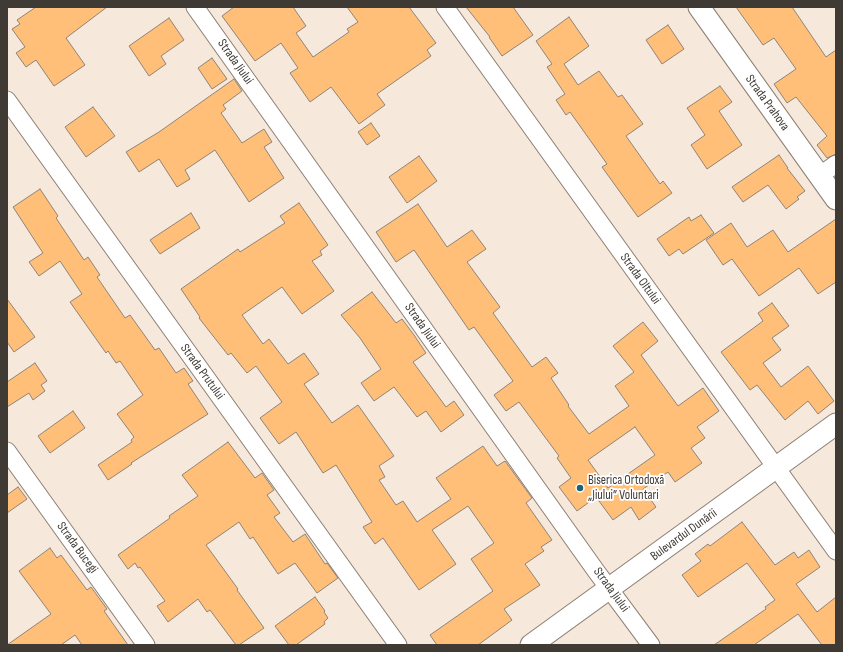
<!DOCTYPE html>
<meta charset="utf-8">
<style>
body{margin:0}
#map{position:relative;width:843px;height:652px;overflow:hidden;background:#f6e8da;font-family:"Sofia Sans Condensed",sans-serif}
canvas{display:block}
.frame{position:absolute;inset:0;border:8px solid #3f3a34;pointer-events:none}
</style>
<div id="map">
<canvas width="843" height="652"></canvas>
<div class="frame"></div>
</div>
<script>
const context = document.querySelector('canvas').getContext('2d');
context.lineJoin = 'round';
function fill(path, color) {
  context.fillStyle = color;
  context.fill(path, 'evenodd');
}
function poly(rows) {
  const path = new Path2D();
  for (const r of rows) {
    path.moveTo(r[0], r[1]);
    for (let i = 2; i < r.length; i += 2) path.lineTo(r[i], r[i + 1]);
  }
  return path;
}
function strokePath(path, color, width, dash) {
  context.strokeStyle = color;
  context.lineWidth = width;
  context.lineCap = dash ? 'butt' : 'round';
  context.setLineDash(dash || []);
  context.stroke(path);
}
function label(font, color, halo, rows, align = 'center') {
  context.font = font + ' "Sofia Sans Condensed",sans-serif';
  context.lineWidth = 3.5;
  context.setLineDash([]);
  context.textBaseline = 'middle';
  context.strokeStyle = halo;
  context.fillStyle = color;
  for (const [text, x, y, turn = 0] of rows) {
    context.save();
    context.translate(x, y);
    context.rotate((+turn || 0) * Math.PI / 180);
    context.textAlign = isNaN(turn) ? turn : align;
    if (halo) context.strokeText(text, 0, 0);
    context.fillText(text, 0, 0);
    context.restore();
  }
}
const building = poly([
 [36,7,107,7,66,38,85,65,54,86,36,60,26,67,16,53,25,47,12,29,20,24,17,20,36,7],
 [234,7,293,7,306,26,296,33,313,57,349,32,347,29,358,22,347,7,409,7,436,43,427,50,431,56,377,94,385,105,359,124,331,87,310,102,290,73,298,68,281,43,255,61,222,16,234,7],
 [466,7,513,7,533,35,502,56,489,37,490,37,466,7],
 [736,7,792,7,826,57,836,50,836,154,827,158,817,145,827,136,796,97,787,103,774,84,796,69,774,38,763,45,736,7],
 [569,17,589,46,564,64,578,85,599,71,618,97,622,95,643,124,626,136,660,184,663,181,672,193,638,217,602,167,607,164,570,112,566,115,556,100,565,94,547,67,552,64,536,41,569,17],
 [169,18,184,40,161,56,166,64,149,76,129,46,169,18],
 [668,25,684,49,662,64,646,40,668,25],
 [212,58,227,79,212,89,198,68,212,58],
 [234,79,242,91,223,105,226,109,221,113,242,143,264,129,272,142,264,147,284,178,249,202,215,150,185,170,190,179,177,187,159,159,139,172,126,152,159,132,234,79],
 [720,86,732,102,719,111,742,145,707,169,691,145,705,135,687,108,720,86],
 [93,107,115,136,86,157,65,127,93,107],
 [371,123,380,136,367,145,358,132,371,123],
 [779,155,788,168,787,168,805,191,797,197,799,199,786,209,768,185,743,202,732,187,779,155],
 [419,156,437,181,407,203,389,177,419,156],
 [40,189,58,216,56,218,84,260,88,257,100,275,97,277,125,318,130,315,155,350,159,348,176,373,184,368,193,381,188,384,208,414,131,463,132,464,108,480,98,465,132,442,131,440,134,437,117,414,143,395,120,361,116,363,108,351,106,353,70,302,82,294,60,261,39,276,29,262,43,253,13,207,40,189],
 [299,203,328,245,320,251,322,255,312,261,334,291,302,314,282,287,242,315,263,344,269,339,288,364,304,353,319,374,304,384,332,423,358,405,394,456,379,466,385,477,379,480,396,505,403,501,417,522,451,499,436,478,483,446,497,466,505,461,532,498,526,503,552,540,541,547,544,551,525,564,540,585,504,609,512,620,478,645,437,645,430,635,493,591,471,559,494,543,468,506,432,530,456,564,419,590,383,538,375,544,363,527,372,522,336,465,323,473,296,432,279,444,260,418,282,402,256,366,247,373,231,353,228,355,199,318,200,317,181,289,238,249,240,252,285,223,280,216,299,203],
 [418,204,447,247,472,230,486,249,467,262,500,307,493,313,532,367,546,357,558,373,551,378,569,405,568,406,589,434,629,406,615,386,634,372,613,346,643,322,658,341,641,355,678,406,703,388,719,411,697,427,705,438,691,448,702,463,675,482,668,472,643,489,656,507,639,520,631,507,613,520,596,497,577,511,559,487,571,478,557,458,559,456,519,402,506,411,494,395,513,381,474,327,469,330,414,250,396,262,376,232,418,204],
 [635,427,655,455,608,488,588,460,635,427],
 [191,213,200,228,160,254,150,240,191,213],
 [701,215,714,233,683,254,679,249,669,256,657,239,689,217,691,221,701,215],
 [836,219,836,282,818,294,799,268,759,296,732,259,723,265,706,240,731,223,747,247,773,230,788,252,836,219],
 [372,292,396,323,402,319,414,335,426,353,413,362,446,407,454,401,464,415,441,432,426,411,417,417,394,387,374,401,361,383,381,369,360,338,341,315,372,292],
 [7,299,35,337,14,352,7,342,7,299],
 [772,303,789,326,772,338,781,350,763,363,781,387,808,366,834,401,818,414,808,401,785,420,757,385,750,390,721,352,763,321,758,313,772,303],
 [35,363,47,381,41,385,45,391,33,400,29,393,7,407,7,382,35,363],
 [73,411,85,428,50,453,38,436,73,411],
 [228,442,255,478,262,473,274,490,267,495,280,513,274,517,293,542,305,534,325,564,327,563,338,578,317,593,295,563,278,574,253,537,250,539,239,522,206,545,238,589,237,590,264,628,239,645,236,645,210,610,207,612,198,599,168,622,157,606,165,601,140,567,138,568,135,563,128,569,118,555,170,518,169,516,198,496,182,475,228,442],
 [18,487,27,499,7,513,7,495,18,487],
 [742,522,775,565,794,552,798,558,809,550,820,567,796,584,817,612,836,597,836,645,822,645,798,614,754,645,714,645,766,609,765,607,775,600,747,563,698,597,682,575,701,561,695,554,708,544,710,546,742,522],
 [50,548,57,558,61,555,87,590,91,587,107,609,104,611,128,645,82,645,75,635,61,645,7,645,51,614,19,571,50,548],
 [315,597,325,611,324,612,328,618,324,622,325,624,296,645,289,645,275,626,315,597]
]);
fill(building, '#ffbf79');
strokePath(building, '#908376', 1);
const minor = poly([
 [195,7,596,571,651,645],
 [445,7,836,551],
 [7,100,398,645],
 [819,176,836,164],
 [7,451,146,645]
]);
const tertiary = poly([
 [699,7,836,199],
 [531,645,836,424]
]);
strokePath(minor, '#8c7f72', 19);
strokePath(tertiary, '#8c7f72', 23);
strokePath(minor, '#fff', 17);
strokePath(tertiary, '#fff', 21);
for (const [x, y, r, color] of [
 [580,488,4,"#1c6373"]
]) {
  const dot = new Path2D();
  dot.arc(x, y, r, 0, 2 * Math.PI);
  context.fillStyle = color;
  context.fill(dot);
  strokePath(dot, '#fff', 1.5);
}
label('13px', '#3f3a34', '#fff', [
 ["Strada Jiului",235,62,55],
 ["Strada Prahova",767,103,54],
 ["Strada Oltului",640,279,54],
 ["Strada Jiului",422,326,55],
 ["Strada Prutului",202,372,54],
 ["Bulevardul Dunării",684,535,-36],
 ["Strada Bucegi",77,548,54],
 ["Strada Jiului",611,590,54]
]);
label('13px', '#3f3a34', '#fff', [
 ["Biserica Ortodoxă",588,481],
 ["„Jiului” Voluntari",588,496]
], 'left');
</script>
